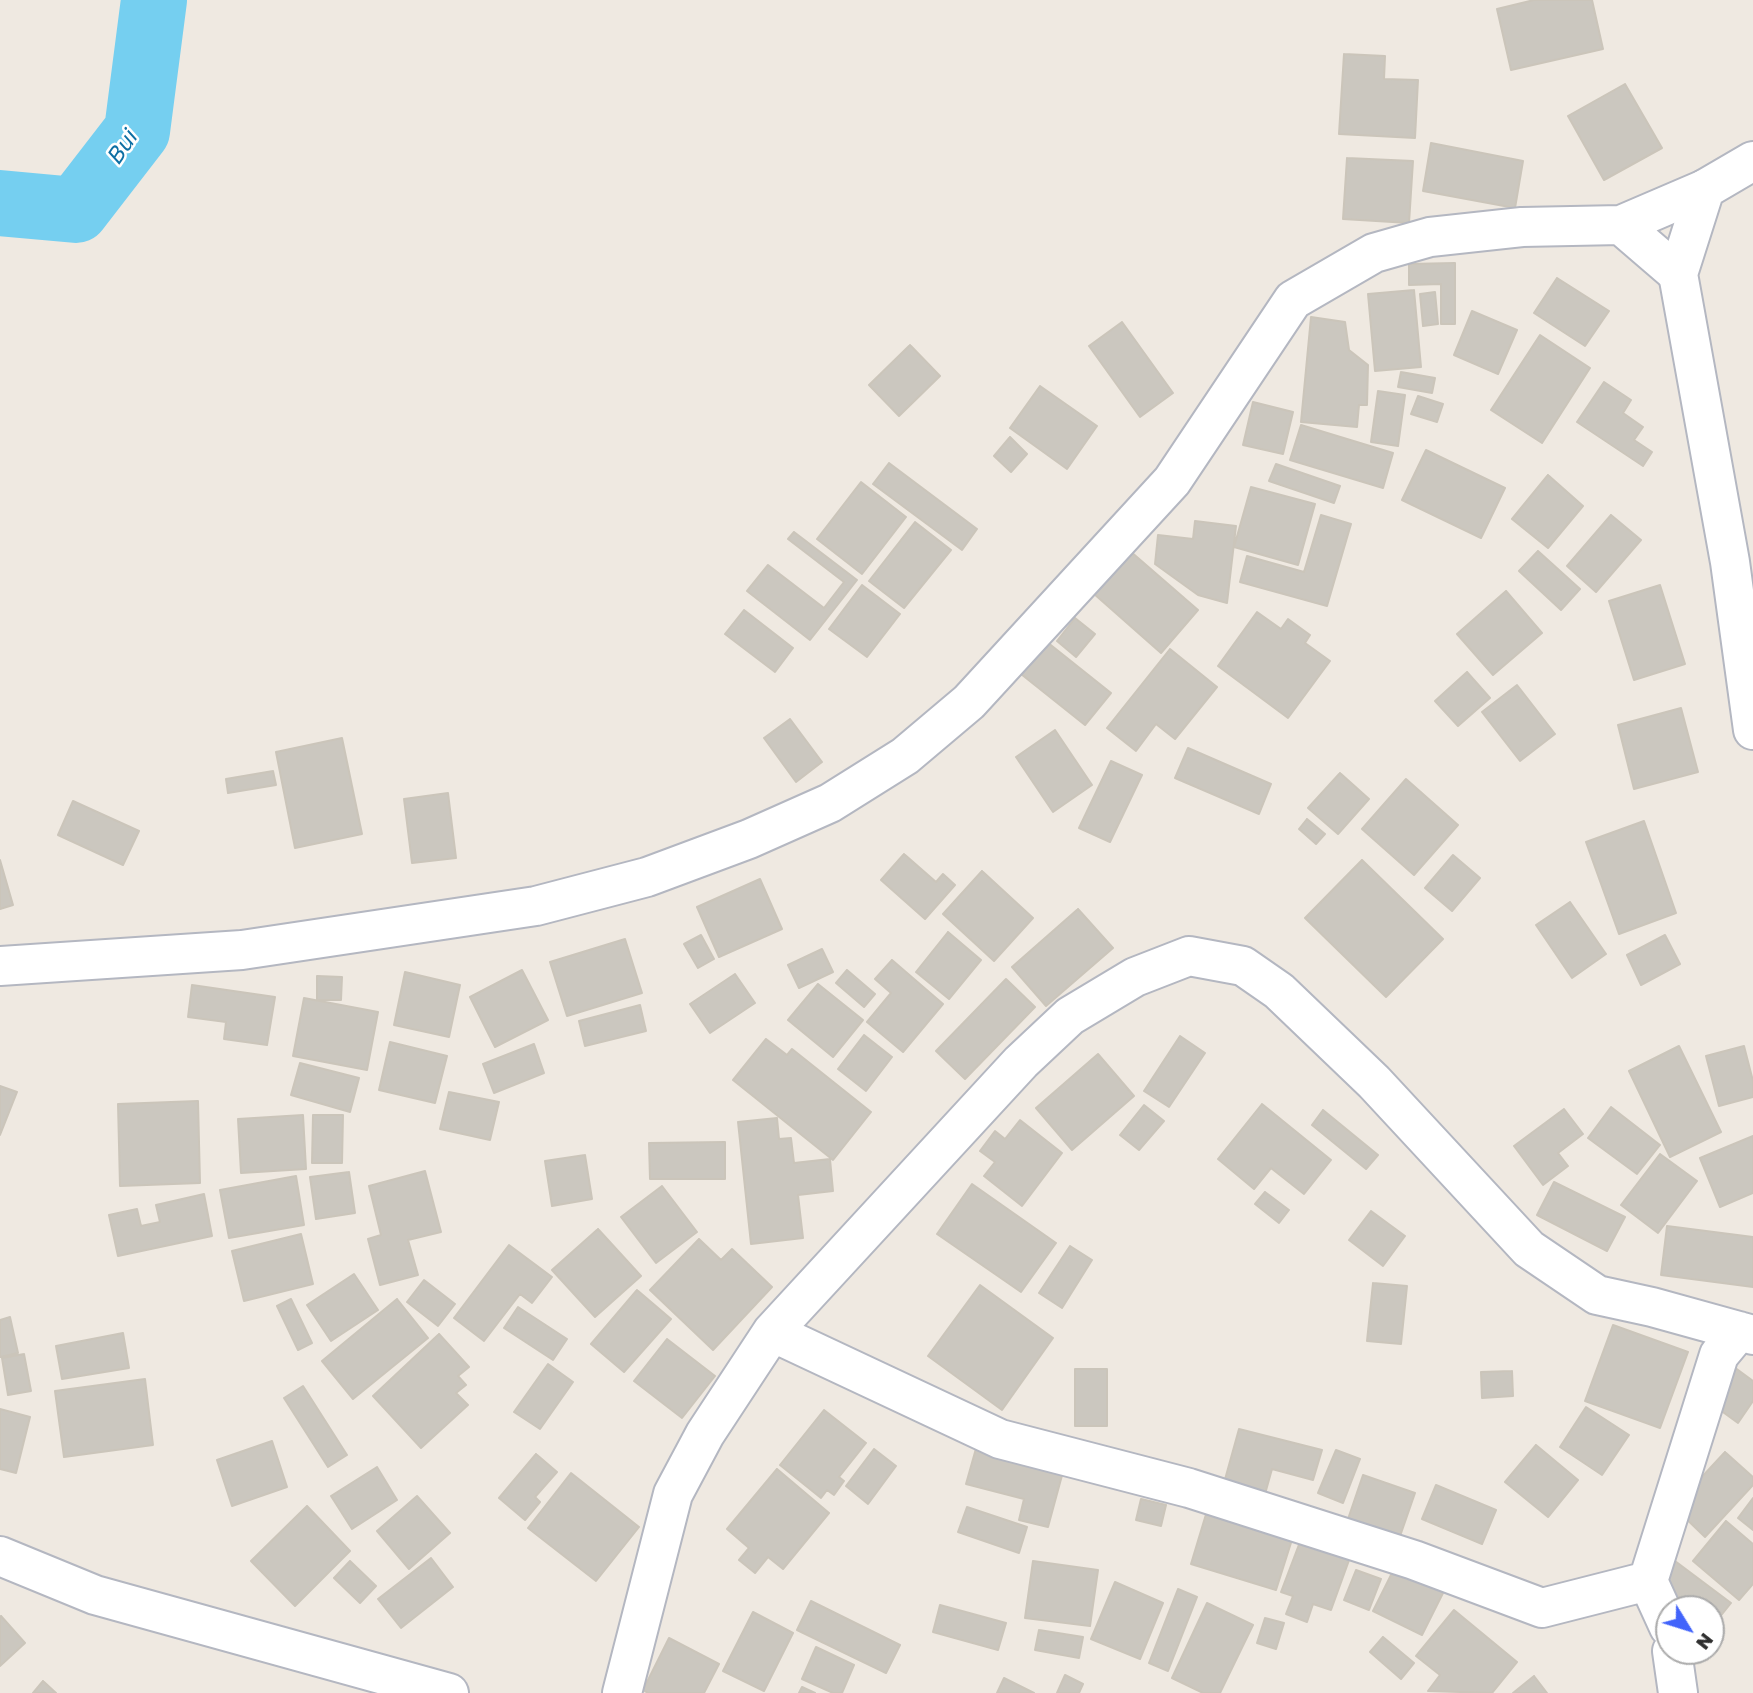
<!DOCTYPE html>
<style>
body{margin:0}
#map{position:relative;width:1753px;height:1693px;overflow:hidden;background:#efe9e1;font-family:"Golos Text",sans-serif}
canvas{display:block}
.north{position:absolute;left:1655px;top:1595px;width:70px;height:70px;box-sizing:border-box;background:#fff;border:2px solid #ababab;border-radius:50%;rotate:128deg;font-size:19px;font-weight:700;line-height:28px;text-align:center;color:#2e2e2e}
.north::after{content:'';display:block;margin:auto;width:24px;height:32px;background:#4264fb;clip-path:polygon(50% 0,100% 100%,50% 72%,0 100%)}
</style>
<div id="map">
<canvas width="1753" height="1693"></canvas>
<div class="north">N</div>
</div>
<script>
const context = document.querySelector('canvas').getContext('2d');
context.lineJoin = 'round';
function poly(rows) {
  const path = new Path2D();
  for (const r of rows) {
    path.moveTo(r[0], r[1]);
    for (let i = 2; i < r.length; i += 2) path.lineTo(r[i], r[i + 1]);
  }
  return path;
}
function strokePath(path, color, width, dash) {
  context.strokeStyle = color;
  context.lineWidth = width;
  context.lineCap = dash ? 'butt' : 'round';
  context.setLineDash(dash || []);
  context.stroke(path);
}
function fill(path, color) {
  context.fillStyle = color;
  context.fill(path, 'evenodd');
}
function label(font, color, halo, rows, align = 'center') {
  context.font = font + ' "Golos Text",sans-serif';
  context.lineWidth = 5;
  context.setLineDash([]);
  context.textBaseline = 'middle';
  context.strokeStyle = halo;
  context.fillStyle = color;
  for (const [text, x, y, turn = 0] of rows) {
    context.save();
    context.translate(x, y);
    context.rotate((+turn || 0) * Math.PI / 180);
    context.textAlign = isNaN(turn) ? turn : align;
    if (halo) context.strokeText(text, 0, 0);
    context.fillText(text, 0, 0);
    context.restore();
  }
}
strokePath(poly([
 [0,203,76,210,137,131,154,0]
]), '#75cff0', 66);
const building = poly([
 [1534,0,1592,0,1603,49,1511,70,1497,9,1534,0],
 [1344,54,1385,56,1384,79,1418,80,1415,138,1339,134,1344,54],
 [1625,84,1662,148,1604,180,1568,116,1625,84],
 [1431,143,1523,161,1515,208,1423,191,1431,143],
 [1347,158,1413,161,1409,223,1343,219,1347,158],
 [1455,263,1455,324,1441,324,1441,284,1409,285,1409,264,1455,263],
 [1557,278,1609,311,1585,346,1534,313,1557,278],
 [1414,290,1421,367,1375,371,1368,294,1414,290],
 [1435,292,1438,324,1423,326,1420,294,1435,292],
 [1472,311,1517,330,1498,374,1454,355,1472,311],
 [1311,317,1345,322,1349,350,1368,365,1367,405,1359,405,1357,427,1301,422,1311,317],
 [1122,322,1173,393,1140,417,1089,346,1122,322],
 [1540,335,1590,368,1542,443,1491,410,1540,335],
 [910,345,940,376,899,416,869,385,910,345],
 [1401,372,1435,378,1432,393,1398,387,1401,372],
 [1604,382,1631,400,1623,413,1643,427,1634,440,1652,452,1643,466,1577,422,1604,382],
 [1040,386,1097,426,1067,469,1010,428,1040,386],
 [1378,391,1405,395,1398,446,1371,442,1378,391],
 [1418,396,1443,404,1437,422,1411,414,1418,396],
 [1253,402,1293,412,1283,454,1243,445,1253,402],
 [1301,425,1393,453,1383,488,1290,460,1301,425],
 [1010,437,1027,454,1011,472,994,456,1010,437],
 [1426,450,1505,488,1481,538,1402,500,1426,450],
 [889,463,977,529,962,550,873,484,889,463],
 [1276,464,1340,486,1334,503,1269,481,1276,464],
 [1548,475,1583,506,1548,548,1512,519,1548,475],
 [861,482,906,517,862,574,817,539,861,482],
 [1251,487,1315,504,1298,565,1234,547,1251,487],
 [1321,515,1351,524,1327,606,1240,582,1247,556,1304,572,1321,515],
 [1611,515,1641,540,1596,592,1567,566,1611,515],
 [1195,521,1236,526,1227,603,1198,595,1155,564,1158,535,1193,539,1195,521],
 [915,522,951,550,904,608,869,581,915,522],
 [794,532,857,580,810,640,747,591,768,565,824,608,844,582,788,539,794,532],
 [1130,551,1198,610,1161,653,1093,593,1130,551],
 [1538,551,1580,589,1561,610,1519,571,1538,551],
 [862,585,900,614,867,657,829,629,862,585],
 [1660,585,1685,664,1634,680,1609,601,1660,585],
 [1506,591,1542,633,1493,675,1457,634,1506,591],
 [744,610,793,648,775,672,725,634,744,610],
 [1257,612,1281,629,1288,619,1310,635,1305,643,1330,661,1288,718,1218,666,1257,612],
 [1075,618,1095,634,1076,657,1057,641,1075,618],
 [1047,642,1111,693,1085,725,1021,674,1047,642],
 [1170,649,1217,687,1175,739,1156,724,1136,751,1107,728,1170,649],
 [1467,672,1490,698,1458,726,1435,701,1467,672],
 [1517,685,1555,734,1520,761,1482,712,1517,685],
 [1681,708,1698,772,1634,789,1618,725,1681,708],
 [790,719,822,762,796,782,764,738,790,719],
 [1055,730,1092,785,1053,812,1016,757,1055,730],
 [342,738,362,834,295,848,276,752,342,738],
 [1188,748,1271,784,1259,814,1175,778,1188,748],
 [1111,761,1142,775,1110,842,1079,828,1111,761],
 [273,771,276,785,228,793,226,779,273,771],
 [1340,773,1369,799,1338,834,1308,808,1340,773],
 [1406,779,1458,825,1414,875,1362,829,1406,779],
 [448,793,456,858,412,863,404,799,448,793],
 [73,801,139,831,123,865,58,835,73,801],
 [1307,819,1325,834,1316,844,1299,829,1307,819],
 [1644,821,1676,913,1619,934,1586,842,1644,821],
 [904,854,936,882,943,874,955,885,925,919,881,880,904,854],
 [1453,855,1480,878,1452,911,1425,888,1453,855],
 [0,860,13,905,0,909,0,860],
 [1362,860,1443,939,1386,997,1305,918,1362,860],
 [982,871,1033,918,994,961,943,914,982,871],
 [760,879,782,929,719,957,697,907,760,879],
 [1570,902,1606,954,1572,978,1536,925,1570,902],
 [1078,909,1113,948,1046,1006,1012,967,1078,909],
 [948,932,981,960,949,999,916,972,948,932],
 [701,935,714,959,698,968,684,944,701,935],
 [1665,935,1680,964,1641,985,1627,955,1665,935],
 [625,939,642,993,567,1016,550,962,625,939],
 [822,949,833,972,799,988,788,965,822,949],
 [892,960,943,1004,903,1052,867,1022,891,993,875,979,892,960],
 [522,970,548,1020,495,1047,470,997,522,970],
 [847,970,875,994,864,1007,836,983,847,970],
 [405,972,460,985,449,1037,394,1025,405,972],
 [735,974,755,1003,710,1033,690,1004,735,974],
 [317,976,342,977,341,1000,317,1000,317,976],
 [1006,979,1035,1007,965,1079,936,1051,1006,979],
 [818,984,863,1020,833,1057,788,1020,818,984],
 [192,985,275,997,267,1045,224,1039,226,1022,188,1017,192,985],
 [304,998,378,1012,367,1070,293,1056,304,998],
 [640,1005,646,1031,585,1046,579,1021,640,1005],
 [864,1035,892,1057,866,1091,838,1069,864,1035],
 [1180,1036,1205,1053,1169,1107,1144,1091,1180,1036],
 [766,1039,787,1055,792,1049,871,1112,833,1160,733,1080,766,1039],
 [390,1042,447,1056,435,1103,379,1090,390,1042],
 [534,1044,544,1073,494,1093,483,1064,534,1044],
 [1679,1046,1721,1132,1670,1157,1629,1071,1679,1046],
 [1744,1046,1753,1081,1753,1097,1719,1106,1706,1056,1744,1046],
 [1098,1054,1134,1096,1072,1150,1036,1108,1098,1054],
 [300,1063,359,1078,350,1112,291,1095,300,1063],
 [0,1086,17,1092,0,1135,0,1086],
 [449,1092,499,1102,490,1140,440,1129,449,1092],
 [198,1101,200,1183,120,1186,118,1104,198,1101],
 [1262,1104,1331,1160,1304,1194,1271,1168,1254,1189,1218,1159,1262,1104],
 [1144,1105,1164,1121,1139,1150,1120,1135,1144,1105],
 [1611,1107,1660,1145,1637,1174,1588,1138,1611,1107],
 [1564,1109,1583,1134,1558,1153,1568,1166,1543,1185,1514,1146,1564,1109],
 [1323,1110,1378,1155,1366,1169,1312,1125,1323,1110],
 [303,1115,306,1169,241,1173,238,1119,303,1115],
 [313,1115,343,1115,342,1163,312,1163,313,1115],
 [777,1118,779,1139,791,1138,794,1163,830,1159,833,1191,798,1195,803,1238,751,1244,738,1122,777,1118],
 [1020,1120,1062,1153,1022,1206,984,1176,995,1162,980,1151,995,1131,1005,1139,1020,1120],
 [1753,1136,1753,1193,1720,1207,1700,1158,1753,1136],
 [725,1142,725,1179,650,1179,649,1143,725,1142],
 [1660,1154,1697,1181,1658,1233,1621,1205,1660,1154],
 [585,1155,592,1199,552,1206,545,1161,585,1155],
 [425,1171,441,1232,408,1240,418,1275,380,1285,368,1239,381,1235,369,1186,425,1171],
 [349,1172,355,1213,316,1219,310,1177,349,1172],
 [296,1176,304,1225,229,1238,220,1190,296,1176],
 [1554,1182,1625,1217,1607,1251,1537,1215,1554,1182],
 [972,1184,1056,1243,1021,1292,937,1234,972,1184],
 [662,1186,697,1232,656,1263,621,1217,662,1186],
 [1265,1192,1289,1210,1279,1223,1255,1204,1265,1192],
 [204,1194,212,1236,118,1256,109,1215,137,1209,141,1226,160,1222,156,1205,204,1194],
 [1371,1211,1405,1236,1383,1266,1349,1240,1371,1211],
 [1667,1226,1753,1237,1753,1287,1661,1275,1667,1226],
 [598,1229,641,1276,595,1317,552,1270,598,1229],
 [301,1234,313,1284,244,1301,232,1251,301,1234],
 [699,1239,721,1260,732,1249,772,1287,713,1350,650,1290,699,1239],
 [509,1245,552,1277,532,1303,520,1294,484,1341,454,1318,509,1245],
 [1070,1246,1092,1260,1062,1308,1039,1293,1070,1246],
 [354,1274,378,1310,331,1341,307,1305,354,1274],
 [424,1280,455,1304,438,1326,407,1302,424,1280],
 [1373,1283,1407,1286,1401,1344,1367,1341,1373,1283],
 [980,1285,1053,1338,1002,1410,928,1356,980,1285],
 [637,1290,671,1319,624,1372,591,1344,637,1290],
 [291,1299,312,1343,298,1350,277,1306,291,1299],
 [397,1299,428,1338,353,1399,322,1361,397,1299],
 [518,1307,567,1339,553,1360,504,1328,518,1307],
 [10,1317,18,1353,0,1357,0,1320,10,1317],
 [1613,1325,1688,1352,1660,1428,1585,1401,1613,1325],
 [123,1333,129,1368,62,1379,56,1346,123,1333],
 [439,1334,469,1367,458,1376,466,1385,456,1393,468,1405,421,1448,373,1396,439,1334],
 [667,1339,715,1376,682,1418,634,1381,667,1339],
 [24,1354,31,1391,8,1395,2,1358,24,1354],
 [548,1364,573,1382,540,1429,514,1412,548,1364],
 [1734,1367,1753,1381,1753,1401,1738,1423,1709,1402,1734,1367],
 [1075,1369,1107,1369,1107,1426,1075,1426,1075,1369],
 [1512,1371,1513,1396,1482,1398,1481,1372,1512,1371],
 [145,1379,153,1445,64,1457,55,1391,145,1379],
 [303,1386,347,1455,328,1467,284,1398,303,1386],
 [1586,1407,1629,1435,1602,1475,1560,1447,1586,1407],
 [0,1409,30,1417,16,1473,0,1469,0,1409],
 [824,1410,866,1443,839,1477,844,1481,834,1495,827,1490,821,1498,780,1465,824,1410],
 [1239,1429,1322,1450,1313,1480,1272,1469,1265,1494,1224,1483,1239,1429],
 [272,1441,287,1487,232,1506,217,1460,272,1441],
 [977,1445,1064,1468,1048,1527,1019,1520,1024,1499,966,1484,977,1445],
 [1536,1445,1578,1480,1548,1517,1505,1482,1536,1445],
 [874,1449,896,1466,868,1504,846,1486,874,1449],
 [1336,1450,1360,1459,1343,1503,1318,1493,1336,1450],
 [1725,1452,1753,1477,1753,1485,1705,1537,1674,1507,1725,1452],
 [536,1454,557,1472,535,1497,540,1502,525,1520,499,1498,536,1454],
 [377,1467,397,1500,352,1529,331,1496,377,1467],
 [777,1469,829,1513,783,1569,768,1557,755,1573,739,1560,749,1548,727,1529,777,1469],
 [571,1473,639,1527,596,1581,528,1528,571,1473],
 [1363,1475,1415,1493,1398,1542,1346,1525,1363,1475],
 [1436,1485,1496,1510,1482,1544,1422,1519,1436,1485],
 [417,1496,450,1533,409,1569,377,1531,417,1496],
 [1753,1498,1753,1530,1738,1518,1753,1498],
 [1141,1499,1166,1505,1161,1526,1136,1520,1141,1499],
 [1210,1501,1296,1527,1276,1590,1191,1564,1210,1501],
 [307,1506,350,1551,295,1606,251,1561,307,1506],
 [967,1507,1027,1527,1019,1553,958,1532,967,1507],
 [1726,1521,1753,1544,1753,1584,1739,1600,1693,1561,1726,1521],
 [1303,1534,1352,1552,1331,1610,1313,1604,1307,1622,1286,1614,1293,1596,1281,1592,1303,1534],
 [431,1558,453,1587,401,1628,378,1599,431,1558],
 [350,1561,376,1586,360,1603,334,1578,350,1561],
 [1033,1561,1098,1570,1090,1626,1025,1618,1033,1561],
 [1675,1561,1731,1603,1711,1628,1711,1609,1686,1609,1656,1586,1675,1561],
 [1395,1567,1444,1591,1422,1635,1373,1611,1395,1567],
 [1356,1570,1381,1579,1369,1610,1344,1600,1356,1570],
 [1115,1582,1163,1603,1140,1659,1091,1639,1115,1582],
 [1178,1589,1197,1597,1168,1671,1149,1663,1178,1589],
 [811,1601,900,1645,886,1673,797,1630,811,1601],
 [1207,1603,1253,1625,1220,1693,1203,1693,1172,1678,1207,1603],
 [940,1605,1006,1623,998,1650,933,1632,940,1605],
 [1454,1610,1517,1662,1492,1693,1428,1691,1440,1675,1416,1656,1454,1610],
 [753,1612,793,1633,764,1691,723,1671,753,1612],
 [1,1616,25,1643,0,1666,0,1617,1,1616],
 [1265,1618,1284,1623,1276,1649,1257,1643,1265,1618],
 [1039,1630,1083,1637,1079,1658,1035,1650,1039,1630],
 [1383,1637,1414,1663,1401,1679,1370,1652,1383,1637],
 [669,1638,719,1664,704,1693,648,1693,643,1690,669,1638],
 [816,1647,854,1665,842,1693,833,1693,802,1679,816,1647],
 [1065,1675,1083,1684,1079,1693,1057,1693,1065,1675],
 [1534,1676,1547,1693,1513,1693,1534,1676],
 [1004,1678,1034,1693,997,1693,1004,1678],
 [43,1681,56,1693,33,1693,43,1681],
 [802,1687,815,1693,799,1693,802,1687]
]);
fill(building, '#cbc7bf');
strokePath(building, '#cbc5ba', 2);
const street = poly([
 [1621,225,1705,189],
 [0,966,242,950,536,906,647,877,749,839,830,803,905,756,969,702,1172,481,1293,300,1374,253,1430,237,1522,227,1621,225,1678,274],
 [772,1332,1000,1439,1189,1488,1414,1560,1542,1608,1648,1581,1719,1355,1739,1331],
 [1648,1581,1669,1627],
 [1672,1651,1678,1693],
 [622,1693,673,1494,705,1434,772,1332,1021,1062,1070,1016,1135,977,1189,956,1243,966,1279,991,1374,1082,1529,1249,1597,1295,1652,1307,1753,1335]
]);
const secondary = poly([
 [1753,161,1705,189,1678,274,1730,562,1753,730],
 [0,1556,95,1595,449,1693]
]);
strokePath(street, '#b4b7c1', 42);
strokePath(secondary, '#b4b7c1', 42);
strokePath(street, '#fff', 38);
strokePath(secondary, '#fff', 38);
label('italic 23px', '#0d6fa3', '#fff', [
 ["Bui",122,148,-56]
]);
</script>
